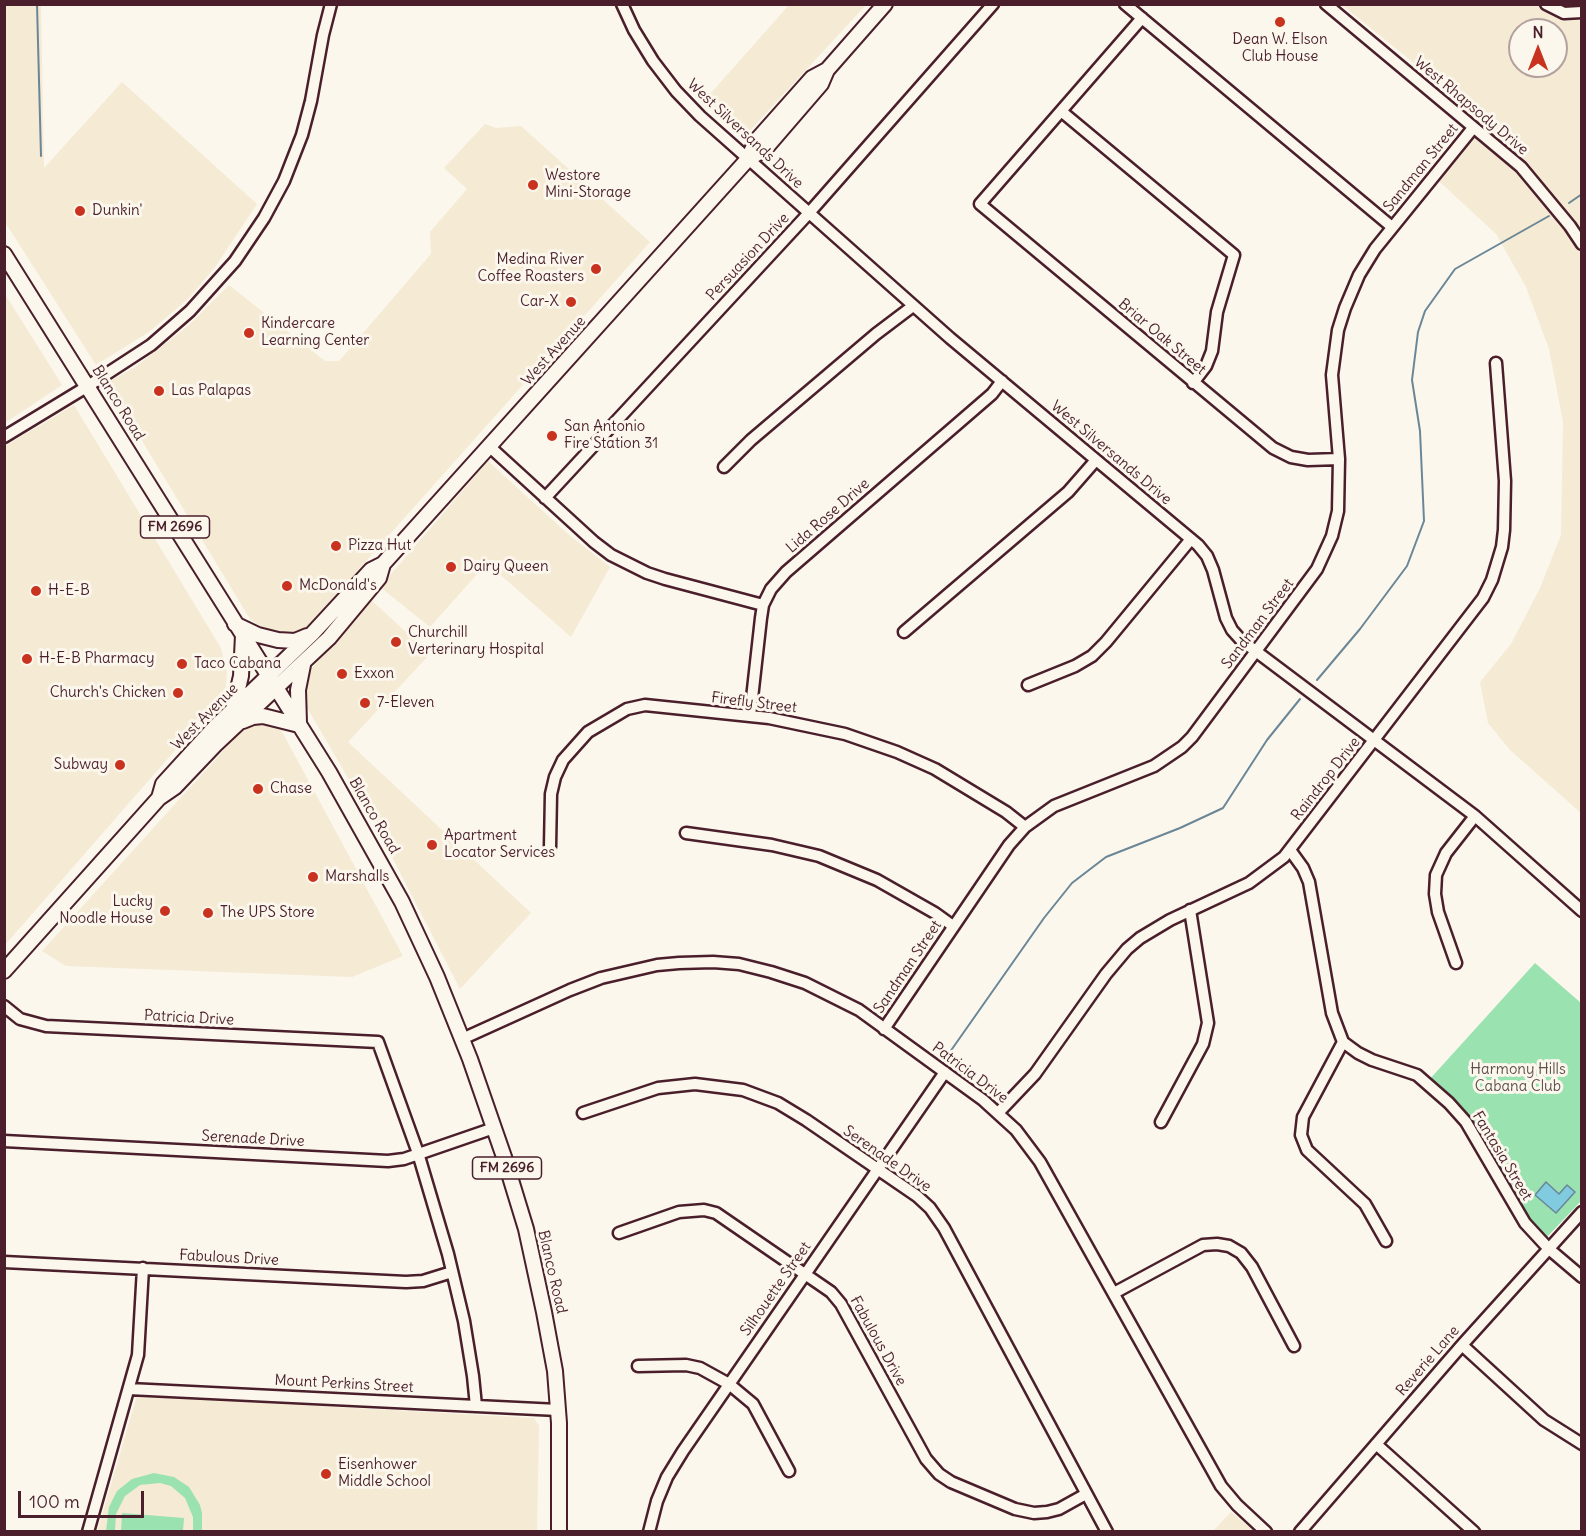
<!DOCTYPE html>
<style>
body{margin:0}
#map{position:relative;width:1586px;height:1536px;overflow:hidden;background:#fbf7ec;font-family:Delius,sans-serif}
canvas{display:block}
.frame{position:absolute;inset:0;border:6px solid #4a1f2b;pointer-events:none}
.north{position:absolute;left:1508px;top:18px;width:60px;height:60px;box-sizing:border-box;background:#fbf7ec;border:2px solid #b4a19f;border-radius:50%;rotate:0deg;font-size:16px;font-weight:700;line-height:24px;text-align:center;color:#4a1f2b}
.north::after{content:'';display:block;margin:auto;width:21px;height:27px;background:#c8321e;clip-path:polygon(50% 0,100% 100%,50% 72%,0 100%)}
.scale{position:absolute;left:18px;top:1491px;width:126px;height:27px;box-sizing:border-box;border:3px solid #4a1f2b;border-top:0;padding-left:8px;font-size:18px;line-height:21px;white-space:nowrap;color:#4a1f2b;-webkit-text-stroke:4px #fbf7ec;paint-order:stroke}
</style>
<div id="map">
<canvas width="1586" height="1536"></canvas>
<div class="frame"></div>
<div class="north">N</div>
<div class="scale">100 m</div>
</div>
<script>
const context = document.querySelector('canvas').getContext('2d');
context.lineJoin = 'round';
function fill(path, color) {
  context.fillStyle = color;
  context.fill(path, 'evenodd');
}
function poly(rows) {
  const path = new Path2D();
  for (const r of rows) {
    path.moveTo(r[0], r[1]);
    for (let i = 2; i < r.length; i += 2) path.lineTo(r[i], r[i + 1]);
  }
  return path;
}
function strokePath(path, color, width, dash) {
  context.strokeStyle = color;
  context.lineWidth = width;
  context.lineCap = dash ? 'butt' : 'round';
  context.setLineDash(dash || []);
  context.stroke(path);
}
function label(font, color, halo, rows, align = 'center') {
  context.font = font + ' Delius,sans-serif';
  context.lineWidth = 6;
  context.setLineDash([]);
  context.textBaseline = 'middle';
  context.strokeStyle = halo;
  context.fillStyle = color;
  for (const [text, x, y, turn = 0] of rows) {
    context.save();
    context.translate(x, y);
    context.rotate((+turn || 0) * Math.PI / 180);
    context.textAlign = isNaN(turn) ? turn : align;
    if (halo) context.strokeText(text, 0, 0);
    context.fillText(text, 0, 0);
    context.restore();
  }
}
fill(poly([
 [5,4,41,5,44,168,122,82,257,204,215,267,188,299,149,332,96,365,5,222],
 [789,5,866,5,743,138,703,102],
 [1342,5,1581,5,1581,813,1510,750,1488,723,1480,682,1511,644,1540,588,1561,535,1563,422,1549,349,1526,287,1496,234,1428,171,1476,113],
 [1520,30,1556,30,1556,66,1520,66],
 [485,124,496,128,521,126,650,242,310,624,300,633,284,634,266,630,250,619,107,383,135,367,188,326,229,285,325,361,339,361,431,254,430,232,467,189,444,168],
 [5,294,62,385,5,423,4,423],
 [74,405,221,648,227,673,225,693,5,945,5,446],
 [488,461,568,534,610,567,571,637,487,563,430,627,380,587],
 [370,599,430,654,348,742,531,913,460,989,375,824,306,706,306,675],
 [261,722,280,728,403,956,352,977,66,966,42,951,243,729],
 [137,1396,534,1418,539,1426,537,1531,97,1532],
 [1231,1512,1254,1531,1213,1531]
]), '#f5ead4');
fill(poly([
 [1535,963,1581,1003,1581,1201,1547,1237,1527,1219,1477,1130,1463,1112,1429,1080],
 [154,1473,174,1477,189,1487,200,1505,202,1513,202,1531,193,1531,193,1517,185,1498,171,1486,160,1483,140,1485,125,1496,116,1514,115,1531,106,1531,109,1507,117,1491,132,1479],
 [122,1513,184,1518,183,1531,121,1531]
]), '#9ae2b0');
const water = poly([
 [1546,1182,1559,1194,1567,1185,1575,1192,1556,1213,1535,1195,1546,1182]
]);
fill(water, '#80cbdf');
strokePath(water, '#6a8697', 1.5);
strokePath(poly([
 [37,4,41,156],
 [1569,203,1582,194],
 [1317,680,1360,629,1407,566,1424,521,1420,431,1412,380,1418,332,1425,311,1455,269,1549,216],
 [945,1059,1044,918,1072,883,1106,857,1180,828,1223,808,1267,740,1300,699]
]), '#6a8697', 2);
const minor = poly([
 [622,4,634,30,653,61,676,91,700,116,950,338,1198,545,1207,556,1213,570,1226,618,1232,630,1241,640,1475,816,1582,911],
 [1125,4,1392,227],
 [1326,4,1521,167,1570,226,1582,244],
 [1546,4,1564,13,1582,12],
 [1142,18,980,204,1273,448,1291,457,1308,460,1339,459],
 [1061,111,1234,255,1217,312,1212,351,1206,366,1193,383],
 [4,437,88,386,151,345,190,311,235,261,264,218,284,181,302,135,311,101,323,35,331,4],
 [490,447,594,542,611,555,647,573,665,579,763,605],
 [724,467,751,440,876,334,913,306],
 [545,498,809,213,993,4],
 [904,632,1068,492,1096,460],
 [1028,685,1075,666,1092,656,1106,642,1191,539],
 [750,716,761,618,763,605,771,589,786,572,992,394,1002,381],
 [686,833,772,845,819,856,877,880,935,913,953,926],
 [550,847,551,794,555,777,563,760,588,732,627,709,645,705,769,718,845,734,897,752,935,769,1006,812,1025,827],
 [1290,850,1303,868,1309,882,1332,1013,1343,1042,1358,1053,1372,1060,1417,1075,1449,1103,1466,1122,1525,1223,1549,1249,1582,1277],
 [1456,963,1438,912,1435,894,1436,875,1446,853,1475,816],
 [4,1006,20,1019,46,1026,378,1042,418,1153,448,1254,464,1321,473,1376,476,1406],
 [884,1029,1009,845,1025,827,1054,806,1154,766,1182,747,1192,737,1317,569,1332,536,1338,511,1339,459,1332,375,1338,330,1345,308,1359,275,1375,249,1473,128],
 [462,1039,570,990,601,978,657,965,679,963,713,962,739,964,771,972,805,983,859,1010,983,1100,1016,1130,1040,1162,1221,1486,1237,1505,1266,1532],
 [1343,1042,1303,1117,1301,1135,1307,1150,1365,1204,1386,1241],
 [583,1113,658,1088,695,1084,743,1090,778,1103,806,1120,917,1196,930,1208,944,1228,1107,1532],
 [998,1113,1035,1074,1106,974,1127,949,1140,938,1170,920,1249,883,1284,857,1483,598,1492,580,1502,547,1504,530,1505,481,1496,363],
 [1161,1122,1203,1044,1208,1023,1190,910],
 [4,1141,388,1161,404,1159,494,1128],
 [619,1233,679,1212,704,1210,716,1213,831,1292,841,1304,926,1459,939,1474,951,1482,1015,1509,1034,1513,1047,1512,1059,1509,1086,1494],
 [4,1262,406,1282,423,1281,452,1272],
 [1114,1293,1203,1245,1217,1244,1229,1246,1241,1253,1252,1267,1294,1346],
 [1462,1345,1544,1420,1582,1444],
 [638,1366,686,1365,700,1368,729,1384,753,1404,789,1471],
 [129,1389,558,1410],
 [1376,1444,1474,1532],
 [88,1532,138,1355,143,1268],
 [649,1532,657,1501,667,1477,683,1451,945,1072],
 [1300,1532,1462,1345,1582,1212]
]);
const major = poly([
 [748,159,756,141,812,78,827,70],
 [4,254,329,772,402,902,437,977,470,1059,504,1157,526,1229,544,1312,555,1371,559,1423,559,1532],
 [235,624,258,635,278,640,295,641,307,636],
 [233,710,241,676,243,635],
 [243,721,253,717,263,716,299,725],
 [299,723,298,690,303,665],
 [159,798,163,784,215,727,312,634,371,570,383,564,748,159,765,149,821,84,827,70,885,4],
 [4,971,159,798,175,787,215,745,329,638,379,578,383,564]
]);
strokePath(minor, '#4a1f2b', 15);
strokePath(major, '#4a1f2b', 18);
strokePath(minor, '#fbf7ec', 10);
strokePath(major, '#fbf7ec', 14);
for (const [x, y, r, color] of [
 [1280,22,6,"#c8321e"],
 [533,185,6,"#c8321e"],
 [80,211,6,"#c8321e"],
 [596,269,6,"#c8321e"],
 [571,302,6,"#c8321e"],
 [249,333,6,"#c8321e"],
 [159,391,6,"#c8321e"],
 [552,436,6,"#c8321e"],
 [336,546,6,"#c8321e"],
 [451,567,6,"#c8321e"],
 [287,586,6,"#c8321e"],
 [36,591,6,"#c8321e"],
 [396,642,6,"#c8321e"],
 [27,659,6,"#c8321e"],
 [182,664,6,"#c8321e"],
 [342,674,6,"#c8321e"],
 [178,693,6,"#c8321e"],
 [365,703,6,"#c8321e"],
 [120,765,6,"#c8321e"],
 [258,789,6,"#c8321e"],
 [432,845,6,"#c8321e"],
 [313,877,6,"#c8321e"],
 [165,911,6,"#c8321e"],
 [208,913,6,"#c8321e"],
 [326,1474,6,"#c8321e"]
]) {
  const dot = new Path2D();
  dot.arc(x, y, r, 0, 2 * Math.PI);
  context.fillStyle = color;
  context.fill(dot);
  strokePath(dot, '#fbf7ec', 2);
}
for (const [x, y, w] of [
 [175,527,69],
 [507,1168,69]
]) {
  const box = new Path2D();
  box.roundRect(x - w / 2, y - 11, w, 22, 4.5);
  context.fillStyle = '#fbf7ec';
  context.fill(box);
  strokePath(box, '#4a1f2b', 1.5);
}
label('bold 14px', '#4a1f2b', null, [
 ["FM 2696",175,527],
 ["FM 2696",507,1168]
]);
label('15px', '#4a1f2b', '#fbf7ec', [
 ["Dean W. Elson",1280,40,"center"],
 ["Club House",1280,57,"center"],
 ["Westore",545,176],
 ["Mini-Storage",545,193],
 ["Dunkin'",92,211],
 ["Medina River",584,260,"right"],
 ["Coffee Roasters",584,277,"right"],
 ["Car-X",559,302,"right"],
 ["Kindercare",261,324],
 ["Learning Center",261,341],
 ["Las Palapas",171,391],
 ["San Antonio",564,427],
 ["Fire Station 31",564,444],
 ["Pizza Hut",348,546],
 ["Dairy Queen",463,567],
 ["McDonald's",299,586],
 ["H-E-B",48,591],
 ["Churchill",408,633],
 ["Verterinary Hospital",408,650],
 ["H-E-B Pharmacy",39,659],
 ["Taco Cabana",194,664],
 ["Exxon",354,674],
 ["Church's Chicken",166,693,"right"],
 ["7-Eleven",377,703],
 ["Subway",108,765,"right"],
 ["Chase",270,789],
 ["Apartment",444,836],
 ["Locator Services",444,853],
 ["Marshalls",325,877],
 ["Lucky",153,902,"right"],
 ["Noodle House",153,919,"right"],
 ["The UPS Store",220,913],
 ["Eisenhower",338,1465],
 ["Middle School",338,1482]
], 'left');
label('15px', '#4a1f2b', '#fbf7ec', [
 ["West Rhapsody Drive",1471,106,40],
 ["West Silversands Drive",745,134,43],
 ["Sandman Street",1421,168,-51],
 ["Persuasion Drive",748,257,-47],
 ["Briar Oak Street",1162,337,40],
 ["West Avenue",554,351,-48],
 ["Blanco Road",118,403,58],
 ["West Silversands Drive",1111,453,40],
 ["Lida Rose Drive",828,516,-41],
 ["Sandman Street",1258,624,-53],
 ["Firefly Street",754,703,7],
 ["West Avenue",205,717,-45],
 ["Raindrop Drive",1326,779,-52],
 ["Blanco Road",374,816,60],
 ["Sandman Street",908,967,-56],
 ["Patricia Drive",189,1018,3],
 ["Patricia Drive",970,1073,37],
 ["Serenade Drive",253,1139,3],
 ["Fantasia Street",1502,1156,59],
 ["Serenade Drive",887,1159,35],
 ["Fabulous Drive",229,1258,3],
 ["Blanco Road",552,1272,77],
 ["Silhouette Street",776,1289,-55],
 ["Fabulous Drive",878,1341,61],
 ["Reverie Lane",1428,1361,-49],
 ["Mount Perkins Street",344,1384,3]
]);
label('15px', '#5e504c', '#fbf7ec', [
 ["Harmony Hills",1518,1070],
 ["Cabana Club",1518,1087]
]);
</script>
